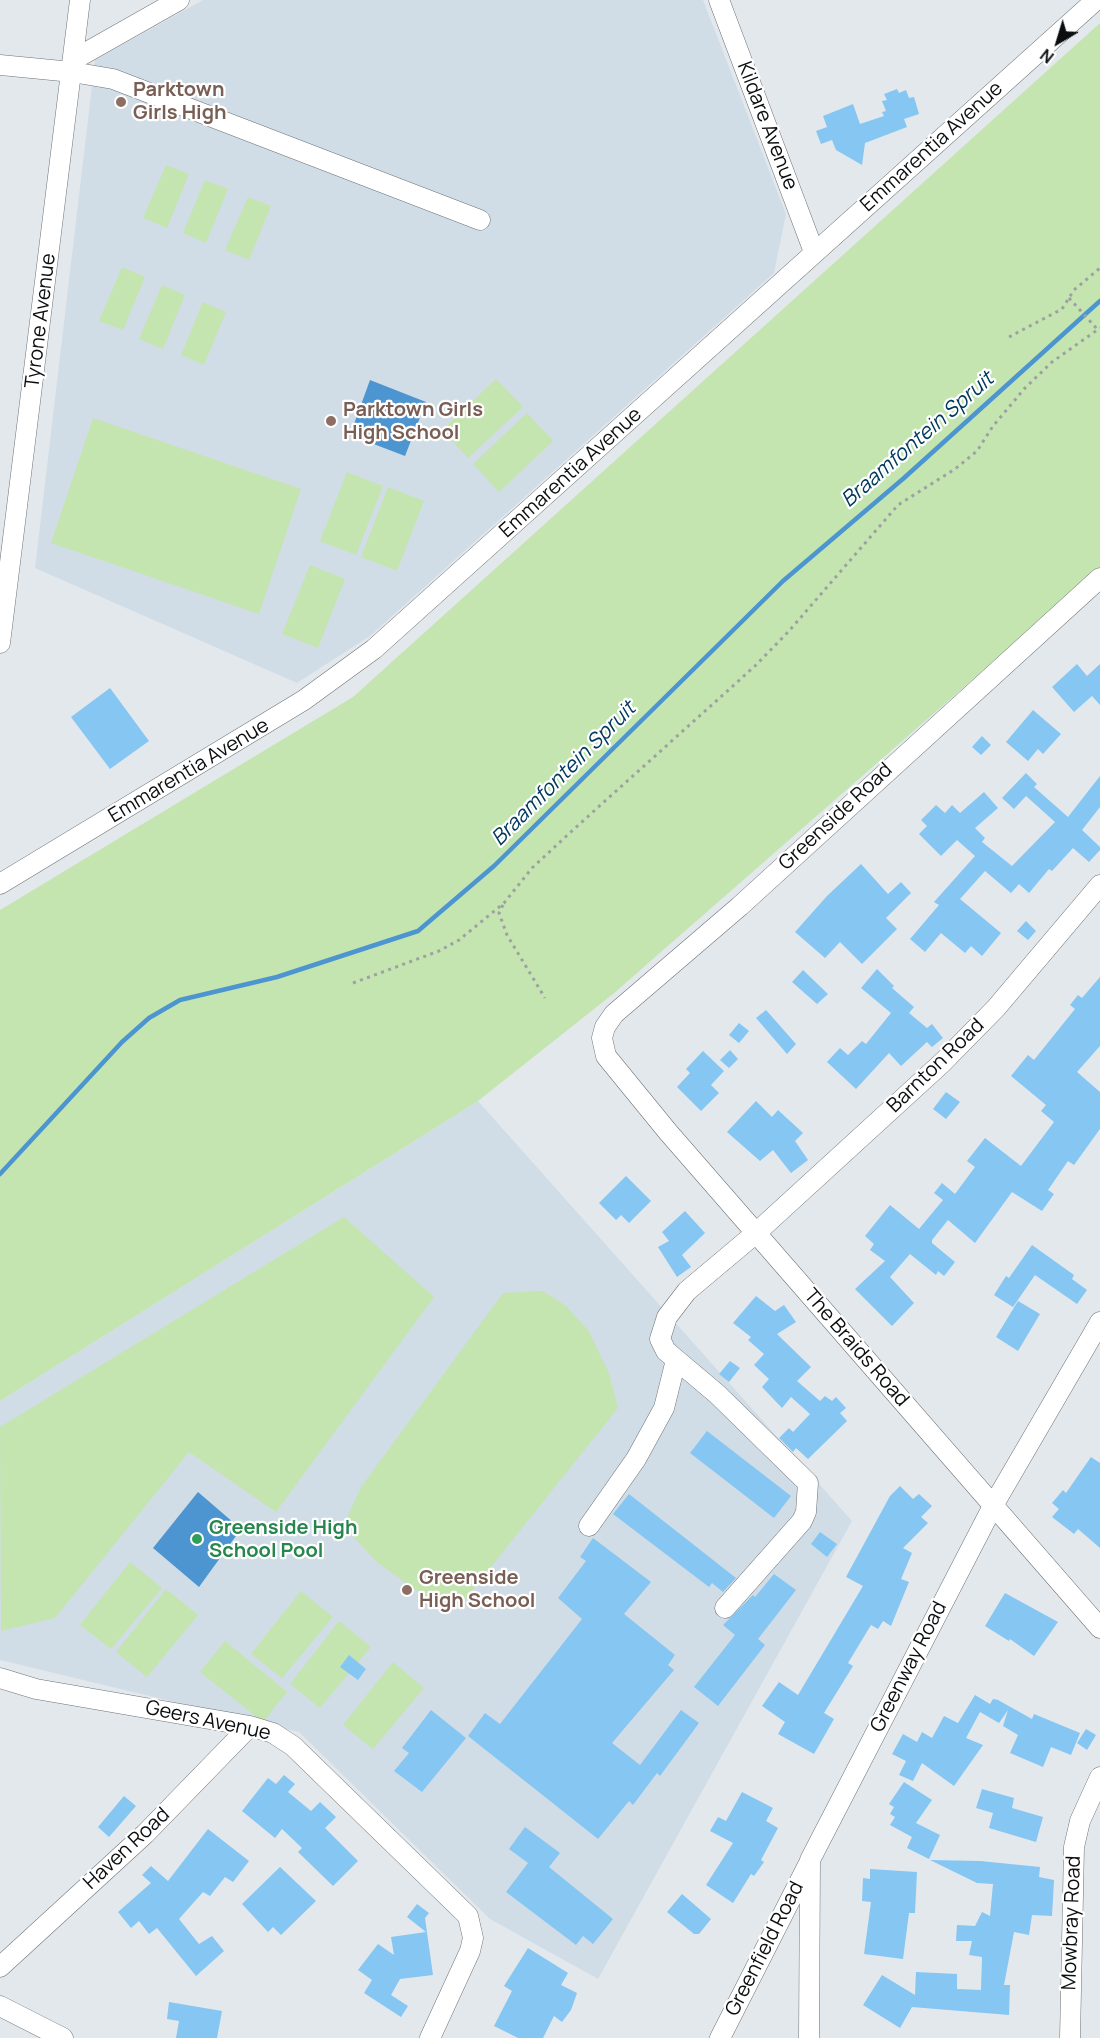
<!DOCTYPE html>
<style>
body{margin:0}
#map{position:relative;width:1100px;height:2038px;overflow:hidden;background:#e3e8ed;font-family:Manrope,sans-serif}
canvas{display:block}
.north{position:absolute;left:1028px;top:12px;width:60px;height:60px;-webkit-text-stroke:4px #fff;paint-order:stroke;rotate:218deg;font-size:16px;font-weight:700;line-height:24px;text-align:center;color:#0b0d0e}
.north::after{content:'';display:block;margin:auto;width:21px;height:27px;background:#0b0d0e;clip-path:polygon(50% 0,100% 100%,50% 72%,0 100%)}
</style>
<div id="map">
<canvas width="1100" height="2038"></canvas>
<div class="north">N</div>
</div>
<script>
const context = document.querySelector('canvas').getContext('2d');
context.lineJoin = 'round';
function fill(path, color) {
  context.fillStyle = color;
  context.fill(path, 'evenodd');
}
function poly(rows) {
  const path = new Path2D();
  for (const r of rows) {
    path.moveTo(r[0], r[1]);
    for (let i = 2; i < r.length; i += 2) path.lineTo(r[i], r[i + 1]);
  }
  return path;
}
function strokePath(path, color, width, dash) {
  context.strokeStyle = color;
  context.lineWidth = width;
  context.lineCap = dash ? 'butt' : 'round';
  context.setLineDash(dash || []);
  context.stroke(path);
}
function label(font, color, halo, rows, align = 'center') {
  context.font = font + ' Manrope,sans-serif';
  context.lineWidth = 4.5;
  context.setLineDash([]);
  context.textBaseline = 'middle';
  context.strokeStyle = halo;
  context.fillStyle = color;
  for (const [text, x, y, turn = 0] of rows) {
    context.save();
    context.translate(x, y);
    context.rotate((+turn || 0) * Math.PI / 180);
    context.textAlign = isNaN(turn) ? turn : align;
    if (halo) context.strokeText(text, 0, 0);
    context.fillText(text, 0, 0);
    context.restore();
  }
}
fill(poly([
 [203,0,703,0,786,214,774,273,370,636,297,683,35,568,95,60],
 [478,1101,852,1521,598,1979,490,1919,299,1732,0,1660,0,1401]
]), '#d1dde6');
fill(poly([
 [1100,23,1100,568,613,994,478,1101,0,1401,0,910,353,697],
 [166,165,189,174,167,228,143,218],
 [205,180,228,189,206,243,183,233],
 [248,197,271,206,249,260,225,250],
 [122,267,145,277,123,330,99,321],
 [162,285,185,295,163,349,139,339],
 [203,302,226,312,204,365,181,355],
 [496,379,523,407,468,458,442,430],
 [527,413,553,441,499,492,473,464],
 [93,418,301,489,259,614,51,543],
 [347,472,383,486,356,555,320,541],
 [388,487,424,501,397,571,361,557],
 [310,565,345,579,318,648,282,634],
 [344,1217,434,1297,276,1512,189,1452,55,1618,1,1631,0,1427],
 [543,1291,566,1306,588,1330,609,1373,618,1408,459,1607,423,1595,378,1563,343,1526,361,1487,503,1293],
 [130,1562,162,1588,111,1649,80,1625],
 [166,1589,198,1615,147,1677,116,1652],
 [301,1591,333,1617,282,1678,251,1654],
 [339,1621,371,1647,320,1708,290,1684],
 [225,1641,287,1692,263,1722,200,1672],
 [393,1662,424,1688,373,1749,343,1725]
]), '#c4e5af');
fill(poly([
 [370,380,426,402,405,456,350,435],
 [198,1492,241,1529,199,1587,153,1548]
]), '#4d95d1');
strokePath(poly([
 [0,1174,122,1042,149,1018,180,1000,277,977,418,931,494,866,783,581,904,478,1100,301]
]), '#4d95d1', 4.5);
fill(poly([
 [897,89,899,93,906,90,909,98,914,97,919,114,904,119,907,127,865,143,862,165,836,150,832,140,821,144,816,131,827,127,823,116,853,104,860,124,884,116,882,112,886,111,882,101,887,100,884,94],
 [1077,664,1087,676,1100,664,1100,705,1092,696,1074,712,1052,687],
 [110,688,149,741,110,769,71,717],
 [1033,710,1061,734,1043,754,1038,749,1028,761,1006,742],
 [982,736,991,745,981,755,972,747],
 [1026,773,1037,784,1034,787,1068,817,1100,776,1100,807,1082,830,1100,847,1100,850,1089,862,1073,848,1052,871,1049,869,1029,893,1019,884,1011,893,985,871,960,899,1001,933,982,956,971,946,965,953,941,933,925,952,910,939,939,905,934,902,975,856,957,840,941,856,919,834,927,826,921,820,936,805,945,813,952,805,960,813,984,792,998,808,975,828,985,838,982,842,1012,866,1055,822,1026,796,1014,809,1002,798],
 [861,864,888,894,901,882,911,893,886,918,897,929,862,964,840,942,825,958,795,932,827,896],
 [1026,921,1036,931,1028,940,1017,931],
 [877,969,894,986,892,988,914,1007,909,1013,927,1028,932,1024,943,1038,932,1047,927,1042,901,1066,889,1053,856,1089,827,1062,840,1048,848,1055,862,1041,866,1044,891,1013,861,988],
 [803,970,828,994,817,1004,792,982],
 [1100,977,1100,1046,1077,1072,1100,1092,1100,1129,1074,1165,1068,1161,1048,1190,1054,1194,1042,1211,1012,1192,975,1243,948,1220,932,1240,932,1243,955,1262,944,1276,938,1271,936,1275,910,1254,890,1277,914,1303,892,1326,855,1289,885,1261,870,1250,874,1244,865,1236,890,1205,919,1229,943,1200,934,1193,942,1183,955,1194,975,1167,967,1161,985,1138,1021,1166,1054,1122,1041,1111,1046,1105,1011,1076,1028,1055,1034,1060,1075,1009,1070,1005,1078,995,1082,998],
 [766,1010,796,1044,787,1054,756,1018],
 [739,1023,749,1031,739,1043,729,1035],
 [730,1050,738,1059,729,1068,720,1060],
 [703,1051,724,1071,711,1085,719,1093,701,1111,677,1087,690,1073,686,1069],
 [946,1092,960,1102,946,1119,933,1109],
 [756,1101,772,1117,778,1110,803,1133,795,1141,808,1160,791,1173,773,1150,760,1161,727,1132],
 [626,1176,651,1201,629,1223,621,1215,616,1220,599,1203],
 [685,1211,705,1233,682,1255,691,1267,677,1277,658,1247,669,1241,662,1232],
 [1032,1245,1074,1275,1072,1279,1087,1290,1077,1304,1035,1275,1013,1307,994,1295,1006,1276,1009,1278],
 [756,1296,775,1311,784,1305,796,1322,777,1334,811,1367,797,1381,820,1401,825,1396,832,1401,836,1397,846,1408,840,1413,847,1421,808,1459,796,1448,793,1452,779,1438,789,1428,793,1432,810,1414,791,1397,782,1408,762,1387,769,1379,754,1365,764,1354,748,1340,751,1337,733,1323],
 [1018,1301,1040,1314,1018,1351,996,1337],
 [730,1361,740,1368,729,1382,719,1374],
 [707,1431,791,1496,774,1518,690,1453],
 [1091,1457,1100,1463,1100,1548,1078,1529,1074,1534,1052,1517,1059,1509,1052,1503,1063,1490,1066,1493],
 [900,1486,913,1499,919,1494,932,1506,921,1517,928,1523,903,1548,912,1553,901,1579,909,1582,891,1626,883,1621,878,1629,871,1625,848,1663,853,1666,824,1713,834,1719,814,1754,778,1734,785,1722,762,1706,779,1682,798,1695,863,1586,846,1577,890,1496],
 [629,1494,736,1578,723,1592,712,1583,709,1587,613,1514],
 [820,1532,837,1544,827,1557,811,1544],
 [593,1538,651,1582,624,1614,675,1655,668,1665,674,1670,612,1743,640,1765,681,1710,699,1723,660,1776,657,1773,633,1805,629,1801,598,1839,468,1736,485,1713,500,1724,582,1619,558,1598,586,1561,580,1557],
 [774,1574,796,1590,758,1639,765,1645,718,1706,694,1687,735,1635,723,1625,753,1595,755,1597],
 [1005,1593,1058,1622,1034,1656,1010,1639,1009,1641,985,1626],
 [349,1655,366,1669,358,1680,340,1667],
 [975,1695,990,1704,993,1699,998,1700,1032,1719,1034,1714,1080,1733,1071,1755,1051,1747,1043,1767,1010,1753,1018,1735,1003,1726,1008,1710,999,1723,980,1712,966,1738,983,1745,954,1786,922,1763,913,1781,899,1775,906,1761,892,1754,903,1734,917,1742,922,1732,932,1738,944,1716,958,1723],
 [431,1710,466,1738,422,1792,394,1771,409,1753,402,1748],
 [1086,1729,1096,1735,1087,1750,1077,1743],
 [284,1775,295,1784,288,1792,311,1811,320,1802,336,1817,325,1828,358,1861,333,1886,298,1852,302,1848,282,1829,275,1838,242,1811,268,1778,276,1784],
 [904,1782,932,1800,916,1823,940,1835,929,1859,907,1848,912,1837,890,1825,895,1817,890,1814,894,1807,889,1804],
 [982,1789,1014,1798,1012,1808,1043,1817,1036,1842,989,1828,993,1813,976,1808],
 [742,1792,773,1808,766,1821,778,1828,761,1860,764,1862,754,1876,751,1874,733,1903,706,1885,733,1843,710,1831,718,1817,726,1821],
 [124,1796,136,1806,109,1837,98,1827],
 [525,1827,560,1853,549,1867,613,1919,593,1944,583,1936,576,1945,506,1892,528,1863,509,1849],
 [208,1829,249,1861,233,1882,225,1877,210,1896,203,1892,179,1919,199,1944,212,1936,224,1951,196,1976,157,1928,149,1934,139,1921,131,1928,118,1912,151,1883,142,1875,151,1866,168,1881],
 [930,1860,980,1861,1040,1867,1039,1877,1054,1880,1052,1916,1032,1915,1029,1935,1014,1932,1004,1985,1010,1985,1009,2015,912,2007,900,2028,863,2005,882,1975,915,1995,916,1972,957,1974,957,1989,981,1990,982,1957,969,1955,972,1941,956,1941,957,1925,975,1926,982,1912,990,1916,993,1884,977,1883],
 [280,1867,316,1901,281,1935,273,1927,268,1932,242,1904],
 [870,1869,917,1872,915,1913,909,1913,903,1959,864,1954,871,1902,862,1901,863,1878,870,1879],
 [682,1894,711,1919,699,1934,694,1934,667,1912],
 [417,1904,429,1913,425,1918,433,1975,400,1979,391,1995,408,2006,401,2017,364,1993,372,1980,358,1970,378,1944,394,1955,391,1937,426,1932,407,1917],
 [528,1948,568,1973,561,1985,577,1993,571,2010,562,2022,554,2016,543,2038,518,2038,494,2026,512,1991,504,1986],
 [169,2002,222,2011,217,2038,176,2038,179,2021,167,2019]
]), '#85c6f3');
const minor = poly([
 [719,0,814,252],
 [73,60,179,0],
 [0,65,72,72,113,79,480,220],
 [1100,578,740,906,614,1014,605,1027,602,1038,606,1056,668,1132,1100,1628],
 [0,643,80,0],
 [0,884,304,700,374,649,1096,0],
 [589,1526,636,1459,664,1408,676,1360],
 [725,1608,802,1521,806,1512,808,1483,717,1394,666,1351,660,1339,667,1317,687,1291,756,1233,943,1062,996,1008,1100,885],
 [0,1678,36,1689,250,1726,273,1733,293,1746,468,1916,473,1938,470,1951,430,2038],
 [0,1967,145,1834,250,1726],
 [0,2006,63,2038],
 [720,2038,808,1865],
 [809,2038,810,1860,994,1504,1100,1322],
 [1070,2038,1074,1847,1080,1821,1100,1777]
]);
strokePath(minor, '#6d7276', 21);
strokePath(poly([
 [1069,298,1098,330],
 [1009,337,1062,309,1074,290,1100,268],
 [503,905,499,913,507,935,545,998],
 [353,983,439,951,459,940,504,903,532,868,574,829,755,666,789,631,898,505,955,469,977,451,993,426,1025,388,1052,362,1100,328]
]), '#9da1a4', 3, [3, 4.5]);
strokePath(minor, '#fff', 20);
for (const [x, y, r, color] of [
 [121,102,6,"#8d6e63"],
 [331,421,6,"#8d6e63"],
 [197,1539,6,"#2e9e5b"],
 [407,1590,6,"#8d6e63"]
]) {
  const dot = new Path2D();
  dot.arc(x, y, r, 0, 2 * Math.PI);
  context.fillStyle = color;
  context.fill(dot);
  strokePath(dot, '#fff', 2);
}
label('bold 20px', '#785e54', '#fff', [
 ["Parktown",133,90],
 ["Girls High",133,113],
 ["Parktown Girls",343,410],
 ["High School",343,433],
 ["Greenside",419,1578],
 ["High School",419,1601]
], 'left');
label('20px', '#0b0d0e', '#fff', [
 ["Kildare Avenue",767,126,69],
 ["Emmarentia Avenue",932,147,-42],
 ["Tyrone Avenue",41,321,-83],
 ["Emmarentia Avenue",571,473,-42],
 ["Emmarentia Avenue",189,771,-31],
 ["Greenside Road",836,817,-43],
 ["Barnton Road",936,1066,-44],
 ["The Braids Road",856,1348,49],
 ["Greenway Road",909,1667,-63],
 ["Geers Avenue",208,1721,12],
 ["Haven Road",127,1849,-43],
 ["Mowbray Road",1072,1923,-88],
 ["Greenfield Road",765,1949,-63]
]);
label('bold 20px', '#27864d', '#fff', [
 ["Greenside High",209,1528],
 ["School Pool",209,1551]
], 'left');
label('italic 21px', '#003960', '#fff', [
 ["Braamfontein Spruit",918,440,-41],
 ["Braamfontein Spruit",564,774,-45]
]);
</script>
